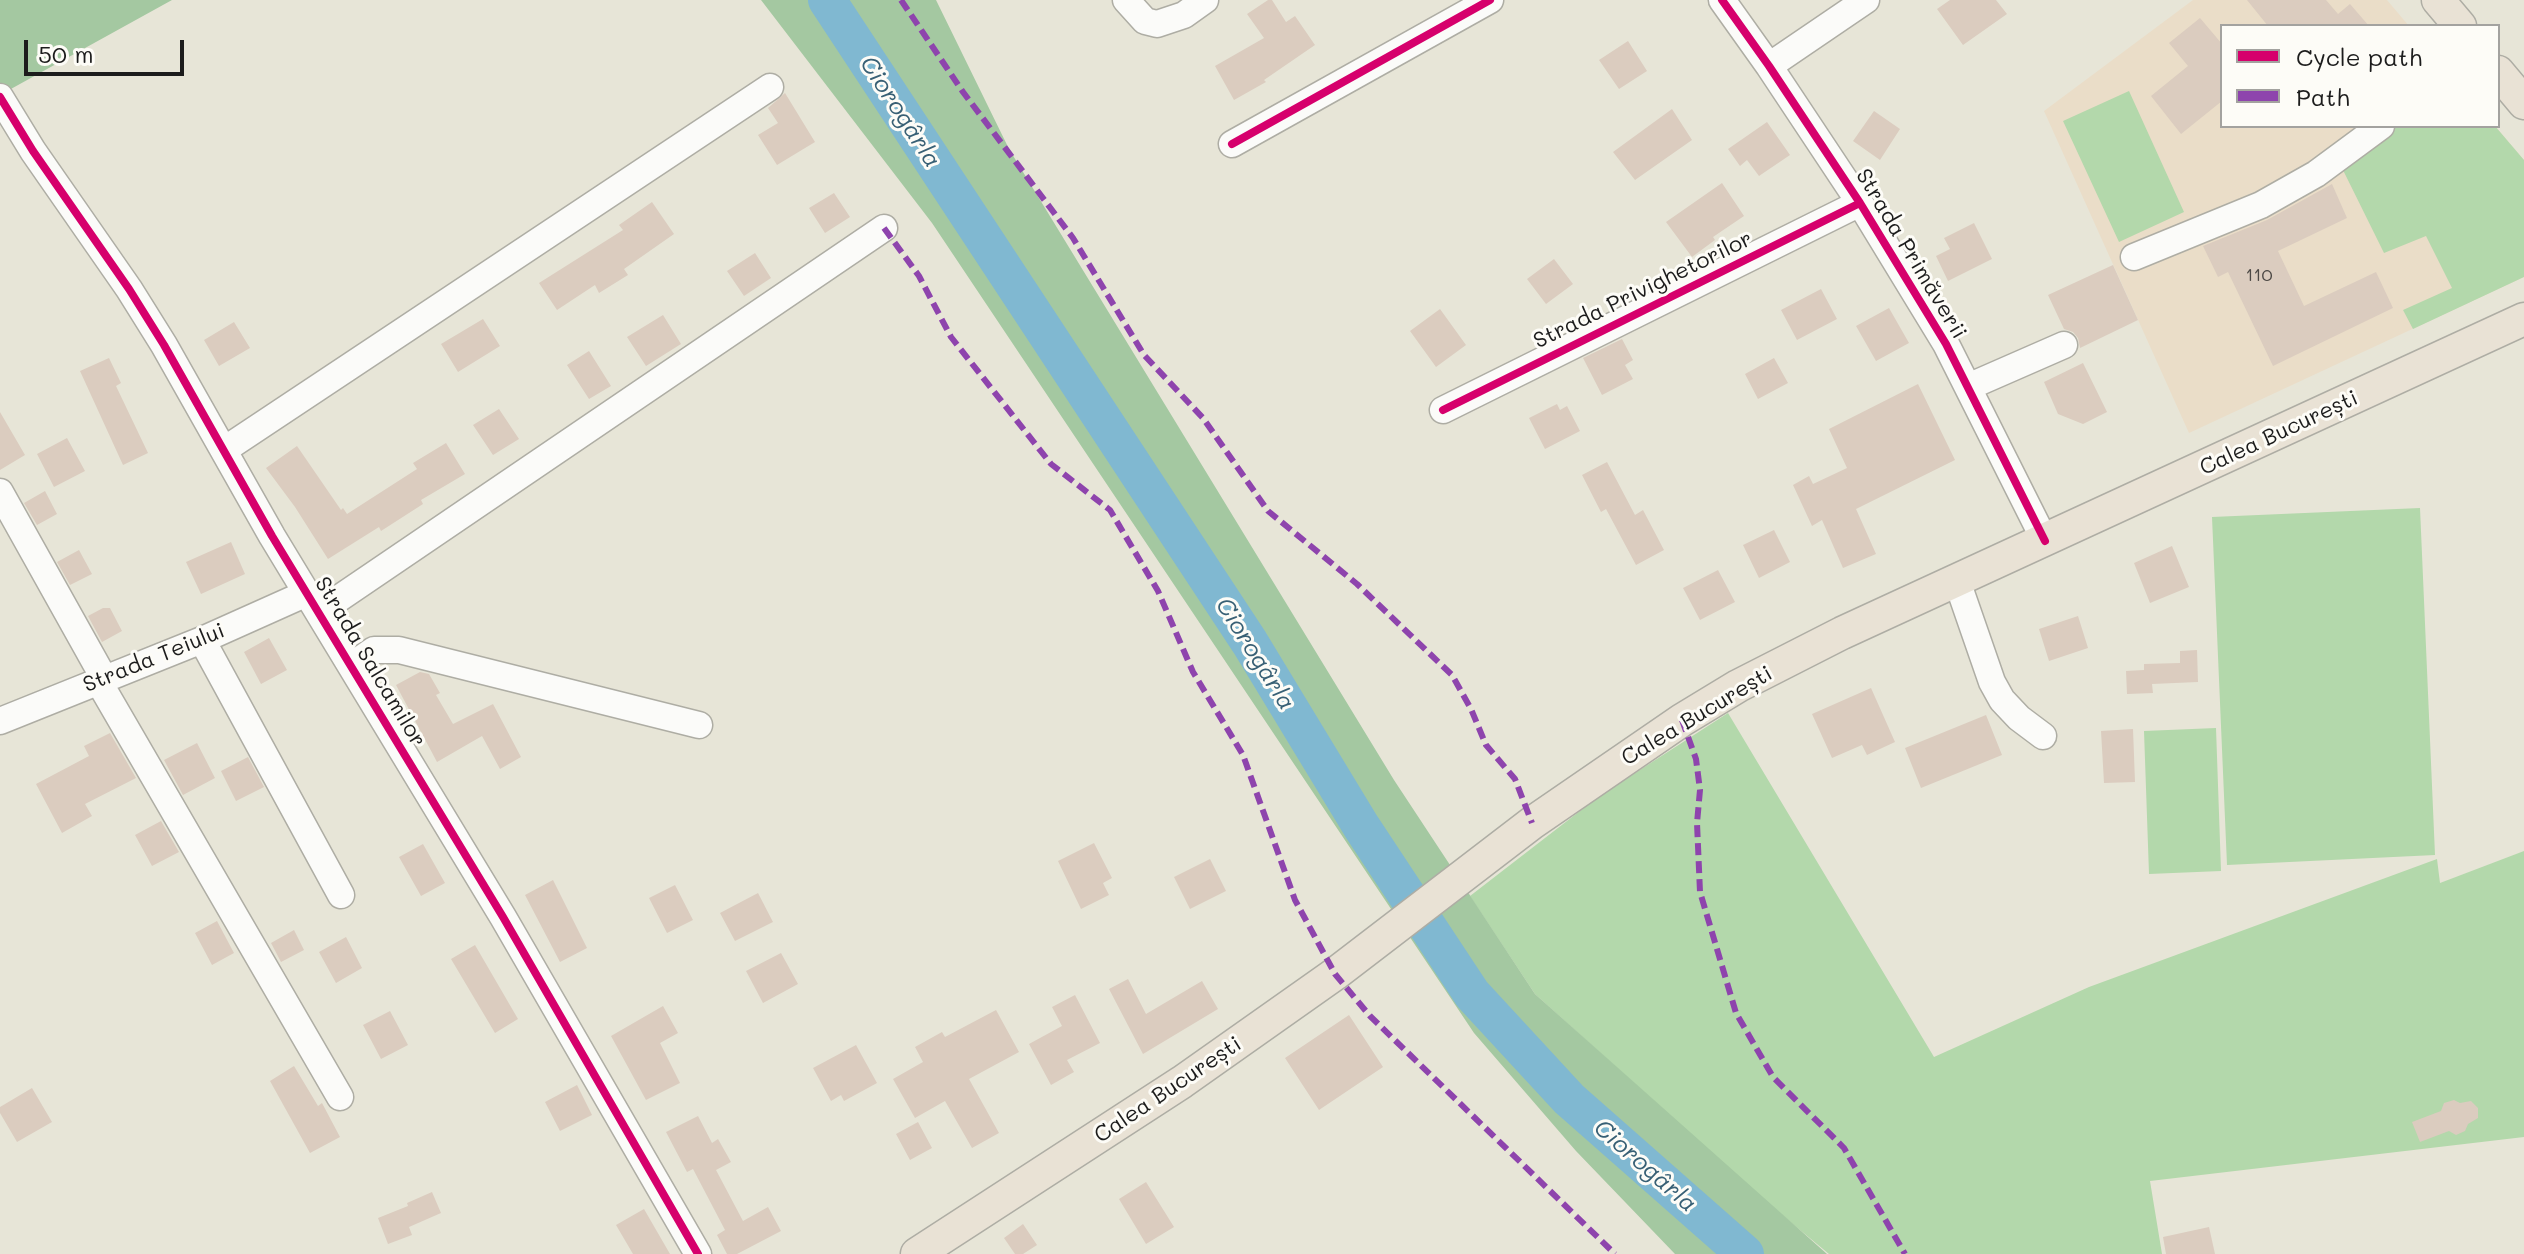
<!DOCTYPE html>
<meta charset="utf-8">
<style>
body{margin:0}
#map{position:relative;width:2524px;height:1254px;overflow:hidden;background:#e7e5d7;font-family:Mali,sans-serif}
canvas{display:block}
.legend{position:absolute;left:2220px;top:24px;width:280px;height:104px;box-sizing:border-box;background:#fdfcf7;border:2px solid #a3a29f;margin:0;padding:10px 14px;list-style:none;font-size:24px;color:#1c1c1c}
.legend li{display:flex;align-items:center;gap:16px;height:40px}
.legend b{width:40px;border:2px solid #a3a29f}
.scale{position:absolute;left:24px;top:40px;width:160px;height:36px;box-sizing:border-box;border:4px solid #1c1c1c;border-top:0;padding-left:10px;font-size:24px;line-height:28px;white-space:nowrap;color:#1c1c1c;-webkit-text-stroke:6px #fdfcf7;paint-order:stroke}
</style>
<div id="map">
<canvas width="2524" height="1254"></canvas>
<ul class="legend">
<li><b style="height:10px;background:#d6006c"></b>Cycle path</li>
<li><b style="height:10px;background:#8e44ad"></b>Path</li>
</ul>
<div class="scale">50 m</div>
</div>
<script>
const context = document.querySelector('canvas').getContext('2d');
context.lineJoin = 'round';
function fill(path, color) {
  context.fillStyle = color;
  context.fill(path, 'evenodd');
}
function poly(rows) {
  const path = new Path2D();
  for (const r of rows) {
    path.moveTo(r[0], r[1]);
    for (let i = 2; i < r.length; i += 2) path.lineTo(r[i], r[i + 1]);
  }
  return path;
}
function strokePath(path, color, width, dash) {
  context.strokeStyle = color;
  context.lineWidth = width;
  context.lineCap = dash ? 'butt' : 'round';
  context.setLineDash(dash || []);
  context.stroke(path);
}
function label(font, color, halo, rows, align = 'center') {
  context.font = font + ' Mali,sans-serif';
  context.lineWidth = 6;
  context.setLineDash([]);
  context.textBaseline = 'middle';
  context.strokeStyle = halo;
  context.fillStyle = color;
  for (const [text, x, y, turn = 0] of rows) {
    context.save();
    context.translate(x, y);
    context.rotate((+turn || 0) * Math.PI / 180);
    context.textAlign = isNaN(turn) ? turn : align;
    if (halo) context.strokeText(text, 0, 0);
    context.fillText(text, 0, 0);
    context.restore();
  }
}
fill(poly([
 [2193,0,2387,0,2409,26,2222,26,2222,126,2495,126,2524,160,2524,277,2189,433,2044,111]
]), '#eaddc8');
fill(poly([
 [2129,91,2184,212,2119,242,2063,121],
 [2393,126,2495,126,2524,160,2524,277,2413,329,2403,310,2452,288,2426,236,2384,253,2341,166],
 [2420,508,2435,855,2227,865,2212,517],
 [1728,713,1934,1057,2089,987,2437,859,2440,883,2524,851,2524,1137,2150,1181,2162,1254,1829,1254,1759,1196,1535,994,1470,896,1598,797],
 [2216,728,2221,871,2149,874,2144,731]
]), '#b3d8ab');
fill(poly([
 [0,0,172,0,0,95],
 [761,0,936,0,1009,149,1394,780,1535,994,1827,1254,1675,1254,1576,1151,1474,1033,932,223]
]), '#a4c8a1');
strokePath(poly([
 [827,0,1250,643,1361,826,1472,994,1569,1099,1745,1254]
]), '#80b8d1', 38);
fill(poly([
 [1268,0,1272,0,1286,22,1295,16,1315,45,1264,80,1266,82,1234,100,1215,66,1264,38,1247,14],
 [1950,0,1996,0,2007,14,1963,45,1937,9],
 [2247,0,2326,0,2338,14,2350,4,2369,26,2268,26],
 [2200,18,2222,44,2222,101,2181,134,2151,96,2188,66,2169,43],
 [1628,41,1647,71,1619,89,1599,60],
 [785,93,815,142,777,165,758,135,778,123,768,108],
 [1672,109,1692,140,1635,180,1613,152],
 [1874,111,1900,129,1880,160,1853,141],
 [1767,122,1790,155,1759,176,1747,160,1740,166,1728,149],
 [1722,183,1744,216,1713,237,1715,240,1692,257,1666,222],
 [2332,184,2347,218,2278,251,2304,306,2376,272,2393,308,2273,366,2228,272,2218,277,2203,246,2267,220],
 [834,193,850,217,825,233,809,208],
 [652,202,674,234,624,269,628,275,599,293,595,285,557,310,539,283,623,230,619,225],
 [1974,223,1992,259,1948,281,1936,256,1950,249,1944,238],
 [755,253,771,278,744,296,727,271],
 [1554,259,1573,284,1546,304,1527,279],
 [2113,265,2138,320,2080,348,2078,338,2073,332,2064,329,2048,295],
 [1821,289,1837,319,1797,340,1781,310],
 [1889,308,1909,343,1876,361,1856,326],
 [1440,309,1466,345,1436,367,1410,331],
 [663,315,681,344,646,366,627,337],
 [483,319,500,346,458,372,441,344],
 [234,322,250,348,219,366,204,340],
 [1622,339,1633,360,1625,365,1633,379,1602,395,1583,358],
 [589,351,611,386,589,399,567,365],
 [109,358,121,383,116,386,148,453,123,465,80,371],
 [1774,358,1788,383,1758,399,1745,374],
 [2083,363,2107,412,2083,424,2058,414,2044,382],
 [1918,384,1955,460,1856,509,1876,554,1843,568,1822,520,1812,526,1793,485,1809,476,1813,484,1847,468,1829,429],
 [1557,404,1560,410,1567,406,1580,431,1545,449,1529,418],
 [499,409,519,439,493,455,473,425],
 [0,412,25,455,0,470],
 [67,438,85,471,54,487,37,454],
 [446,443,465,474,421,500,423,504,381,531,379,527,328,559,295,507,266,468,297,446,341,510,343,508,347,514,417,469,413,463],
 [1607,462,1635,515,1643,510,1664,550,1636,565,1606,509,1601,512,1582,475],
 [45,491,57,514,37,525,24,503],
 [1774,530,1790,562,1759,578,1743,545],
 [231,542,245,574,201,594,186,562],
 [2172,546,2189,587,2150,603,2134,563],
 [79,550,92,574,70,585,57,562],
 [1718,570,1735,602,1700,620,1683,588],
 [103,608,110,608,122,631,102,642,88,616],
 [2078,616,2088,648,2049,661,2039,629],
 [269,638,287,670,261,684,244,652],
 [2197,650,2198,682,2152,684,2153,693,2127,694,2126,671,2144,670,2144,664,2180,663,2180,651],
 [420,672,429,674,440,693,436,695,453,724,493,704,521,757,500,769,482,736,437,762,396,685],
 [1871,688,1895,742,1867,755,1862,745,1832,758,1812,714],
 [1986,715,2002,755,1921,788,1905,748],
 [2133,729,2135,782,2104,783,2101,731],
 [110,733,136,778,85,804,92,816,62,833,36,784,89,756,84,746],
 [197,743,215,778,183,795,164,760],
 [248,757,264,787,236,801,221,771],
 [161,821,179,852,152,866,135,835],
 [1094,843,1112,878,1103,883,1109,895,1081,909,1058,861],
 [423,844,445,883,421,896,399,857],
 [1210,859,1226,891,1190,909,1174,877],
 [553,880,587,948,560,962,525,895],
 [675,885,693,920,667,933,649,898],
 [758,893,773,922,735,941,720,913],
 [217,921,234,953,212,965,195,933],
 [294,930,304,950,281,962,271,943],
 [346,937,362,968,336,983,319,952],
 [475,945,518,1019,495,1033,451,959],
 [781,953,798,984,763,1003,746,971],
 [1128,979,1146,1014,1202,981,1218,1009,1143,1054,1109,989],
 [1075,995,1100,1043,1067,1060,1074,1072,1051,1085,1029,1044,1062,1026,1052,1007],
 [663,1006,678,1033,660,1043,680,1083,646,1100,611,1036],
 [996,1010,1019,1052,969,1079,999,1133,972,1148,945,1101,915,1118,893,1079,923,1062,915,1047,942,1032,945,1037],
 [390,1011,408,1045,381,1059,363,1025],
 [1349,1015,1383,1067,1319,1110,1285,1058],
 [856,1045,877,1083,844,1101,841,1095,831,1101,813,1068],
 [294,1066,318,1106,322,1103,340,1137,310,1153,270,1081],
 [577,1085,592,1115,560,1131,545,1102],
 [32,1088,52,1122,17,1142,0,1113,0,1107],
 [2454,1100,2460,1103,2471,1101,2478,1108,2478,1118,2468,1124,2465,1131,2456,1135,2449,1131,2420,1142,2412,1122,2441,1111,2444,1103],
 [698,1116,712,1143,718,1139,731,1162,716,1170,743,1221,768,1207,781,1231,737,1254,727,1254,717,1235,725,1230,693,1169,687,1172,666,1132],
 [918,1122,932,1148,910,1160,896,1134],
 [1146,1182,1174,1227,1146,1244,1119,1199],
 [432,1192,441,1213,409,1227,412,1235,388,1244,378,1218,408,1206,407,1203],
 [644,1209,670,1254,633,1254,616,1225],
 [1023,1224,1037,1245,1023,1254,1015,1254,1004,1238],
 [2209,1227,2215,1254,2166,1254,2163,1237]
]), '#dbccbf');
const minor = poly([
 [1126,0,1145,21,1157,24,1184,15,1205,0],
 [1722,0,1769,66,1860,203,1946,344,2045,541],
 [1769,66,1866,0],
 [0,97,33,151,129,289,164,345,272,536,503,917,698,1254],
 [1232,144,1490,0],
 [2134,257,2261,205,2316,174,2381,126],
 [1968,387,2064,345],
 [1443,410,1860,203],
 [224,450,770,87],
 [0,492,105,680],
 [1957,581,1992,682,2002,700,2019,718,2043,736],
 [319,612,884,228],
 [202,640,341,895],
 [351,666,374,650,399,650,699,725],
 [99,682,340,1097],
 [0,721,202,640,307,593]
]);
const major = poly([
 [2438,0,2460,26],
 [2498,72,2524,103],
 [917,1254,1182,1082,1335,974,1532,823,1682,720,1738,686,1842,633,2524,319]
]);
strokePath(minor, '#aeada4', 29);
strokePath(major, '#aeada4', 35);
strokePath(minor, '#fbfbf9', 26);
strokePath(major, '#e9e2d5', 32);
strokePath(poly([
 [901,0,963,92,1073,238,1144,355,1203,418,1268,511,1357,584,1452,675,1471,709,1486,745,1515,779,1532,823],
 [884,228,919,276,951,337,1051,464,1110,510,1158,591,1193,672,1243,755,1295,900,1335,974,1370,1016,1615,1254],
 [1682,720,1696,759,1700,790,1697,823,1700,892,1736,1013,1773,1077,1844,1148,1905,1254]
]), '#8e44ad', 6, [12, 6]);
strokePath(poly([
 [1722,0,1769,66,1860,203,1946,344,2045,541],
 [0,97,33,151,129,289,164,345,272,536,503,917,698,1254],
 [1232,144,1490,0],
 [1443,410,1860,203]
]), '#d6006c', 8);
label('18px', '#4c4845', null, [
 ["110",2259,275]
]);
label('22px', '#1c1c1c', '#fdfcf7', [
 ["Strada Primăverii",1911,254,59],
 ["Strada Privighetorilor",1643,290,-26],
 ["Calea București",2279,433,-25],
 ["Strada Teiului",154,658,-22],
 ["Strada Salcamilor",370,662,59],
 ["Calea București",1697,716,-31],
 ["Calea București",1168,1090,-34]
]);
label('italic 24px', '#386075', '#fdfcf7', [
 ["Ciorogârla",900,112,57],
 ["Ciorogârla",1255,654,58],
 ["Ciorogârla",1645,1166,41]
]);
</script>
